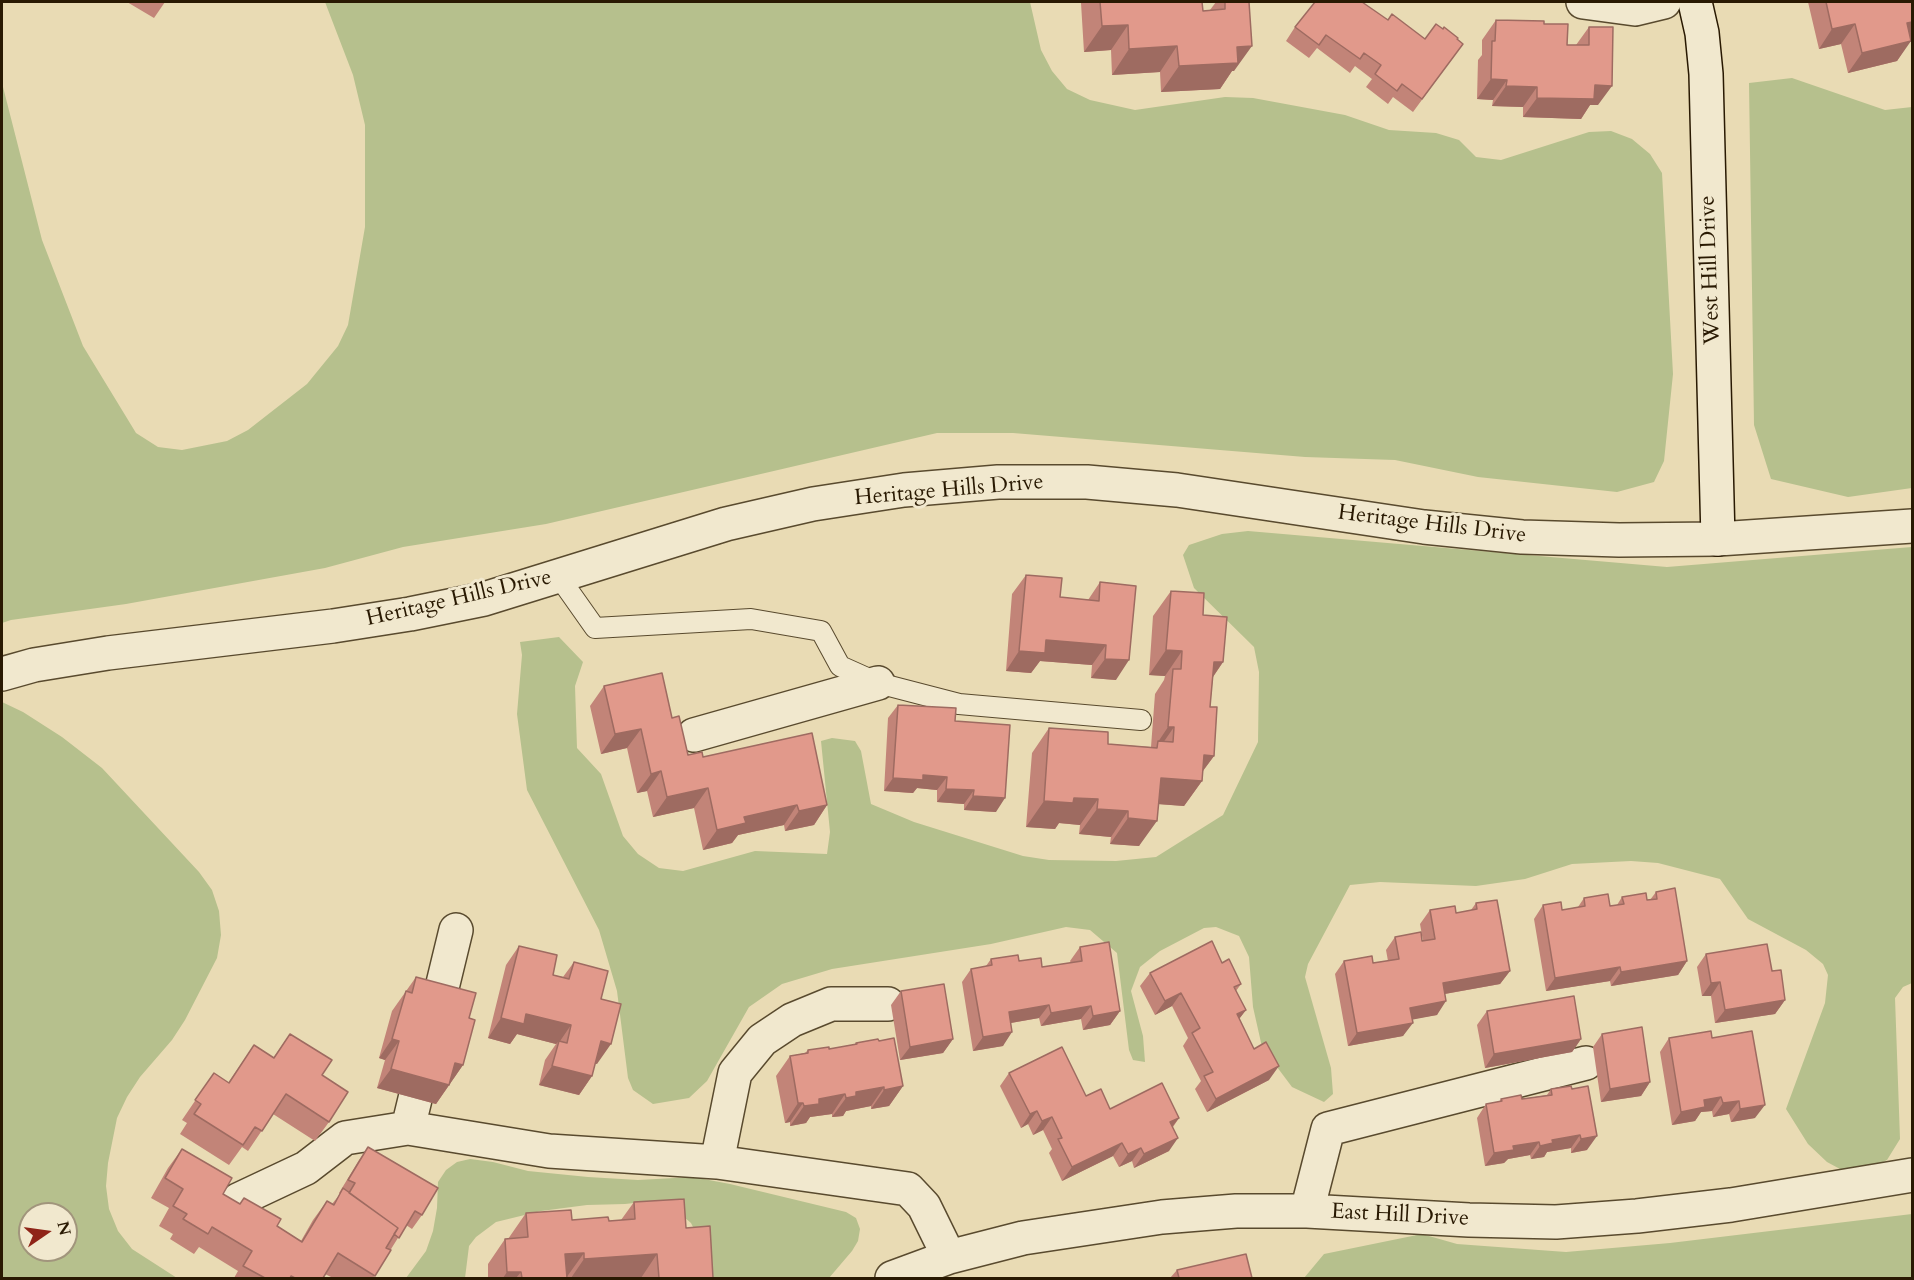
<!DOCTYPE html>
<style>
body{margin:0}
#map{position:relative;width:1914px;height:1280px;overflow:hidden;background:#e9dbb4;font-family:Cardo,serif}
canvas{display:block}
.frame{position:absolute;inset:0;border:3px solid #291902;pointer-events:none}
.north{position:absolute;left:18px;top:1202px;width:60px;height:60px;box-sizing:border-box;background:#f1e8ce;border:2px solid #a1957c;border-radius:50%;rotate:77deg;font-size:16px;font-weight:700;line-height:24px;text-align:center;color:#291902}
.north::after{content:'';display:block;margin:auto;width:21px;height:27px;background:#8f2418;clip-path:polygon(50% 0,100% 100%,50% 72%,0 100%)}
</style>
<div id="map">
<canvas width="1914" height="1280"></canvas>
<div class="frame"></div>
<div class="north">N</div>
</div>
<script>
const context = document.querySelector('canvas').getContext('2d');
context.lineJoin = 'round';
function fill(path, color) {
  context.fillStyle = color;
  context.fill(path, 'evenodd');
}
function poly(rows) {
  const path = new Path2D();
  for (const r of rows) {
    path.moveTo(r[0], r[1]);
    for (let i = 2; i < r.length; i += 2) path.lineTo(r[i], r[i + 1]);
  }
  return path;
}
function strokePath(path, color, width, dash) {
  context.strokeStyle = color;
  context.lineWidth = width;
  context.lineCap = dash ? 'butt' : 'round';
  context.setLineDash(dash || []);
  context.stroke(path);
}
function label(font, color, halo, rows, align = 'center') {
  context.font = font + ' Cardo,serif';
  context.lineWidth = 6;
  context.setLineDash([]);
  context.textBaseline = 'middle';
  context.strokeStyle = halo;
  context.fillStyle = color;
  for (const [text, x, y, turn = 0] of rows) {
    context.save();
    context.translate(x, y);
    context.rotate((+turn || 0) * Math.PI / 180);
    context.textAlign = isNaN(turn) ? turn : align;
    if (halo) context.strokeText(text, 0, 0);
    context.fillText(text, 0, 0);
    context.restore();
  }
}
fill(poly([
 [325,2,1030,2,1041,50,1052,71,1067,89,1090,100,1135,110,1225,97,1253,98,1345,115,1389,130,1436,133,1459,140,1476,157,1501,160,1589,132,1611,131,1632,139,1650,154,1662,173,1673,374,1664,461,1654,482,1617,492,1478,477,1395,460,1305,457,1013,433,937,433,546,524,403,547,325,568,126,604,11,620,2,623,2,83,42,240,83,346,136,433,158,447,182,450,227,441,248,430,307,384,338,346,348,325,365,227,365,125,353,75],
 [1792,78,1885,110,1912,107,1912,488,1848,497,1771,479,1754,425,1749,83],
 [1248,531,1667,567,1912,547,1912,983,1903,987,1895,998,1900,1139,1887,1160,1865,1171,1840,1169,1827,1162,1808,1144,1786,1109,1825,1003,1828,975,1823,964,1806,950,1748,919,1720,879,1658,863,1631,861,1572,864,1525,879,1476,886,1380,882,1350,885,1308,964,1305,977,1331,1068,1333,1094,1324,1102,1292,1087,1262,1047,1253,1007,1249,957,1239,936,1216,927,1204,928,1160,951,1140,967,1131,991,1143,1036,1145,1062,1133,1060,1129,1050,1117,953,1090,930,1066,927,991,944,832,969,782,984,749,1007,707,1081,689,1098,653,1104,633,1090,628,1078,617,991,599,930,527,790,517,714,522,655,520,642,559,637,583,662,575,686,577,748,601,774,623,836,638,854,659,868,683,871,755,851,827,854,830,832,821,741,832,738,855,741,861,751,871,804,914,822,1023,856,1049,860,1116,861,1156,857,1223,815,1258,742,1259,672,1254,647,1194,588,1183,555,1189,545,1222,534],
 [2,702,23,712,62,737,102,768,199,872,212,890,219,911,221,935,217,958,185,1020,172,1040,140,1077,127,1097,117,1118,108,1163,106,1186,109,1209,118,1231,132,1249,177,1278,2,1278],
 [30,1214,66,1214,66,1250,30,1250],
 [470,1159,493,1162,528,1171,588,1177,638,1180,693,1177,730,1184,846,1212,856,1218,860,1229,858,1241,852,1251,829,1278,710,1278,702,1245,691,1223,671,1206,661,1200,625,1204,587,1205,541,1211,496,1222,476,1237,469,1246,465,1278,406,1278,426,1251,433,1231,437,1208,438,1182,446,1170,457,1162],
 [1912,1214,1912,1278,1304,1278,1324,1254,1422,1234,1457,1244,1566,1252,1670,1243]
]), '#b6c08d');
const lane = poly([
 [559,577,595,628,751,619,821,631,840,666,878,683,959,704,1141,720]
]);
const street = poly([
 [1583,2,1635,9,1664,2],
 [2,674,34,665,108,653,333,626,410,614,484,599,726,524,813,504,904,490,998,482,1087,482,1177,490,1424,527,1522,537,1619,540,1718,539,1912,526],
 [694,735,878,683],
 [408,1128,456,930],
 [717,1162,735,1073,762,1040,792,1020,831,1004,888,1004],
 [238,1200,306,1168,345,1138,408,1128,549,1151,717,1162,908,1189,924,1206,949,1257],
 [1307,1211,1328,1129,1586,1063],
 [892,1278,949,1257,1023,1238,1162,1217,1236,1211,1307,1211,1469,1220,1556,1222,1637,1216,1731,1205,1912,1175]
]);
const secondary = poly([
 [1695,2,1702,33,1706,74,1718,539]
]);
strokePath(lane, '#594a2e', 22);
strokePath(street, '#594a2e', 36);
strokePath(secondary, '#291902', 36);
strokePath(lane, '#f1e8ce', 20);
strokePath(street, '#f1e8ce', 33);
strokePath(secondary, '#f1e8ce', 33);
fill(poly([
 [127,2,165,2,154,18],
 [1082,2,1202,2,1203,11,1210,10,1216,2,1249,2,1234,71,1232,71,1220,89,1161,92,1160,72,1112,75,1111,50,1084,52,1081,3],
 [1808,2,1912,2,1912,38,1911,39,1897,61,1848,73,1841,44,1819,49],
 [1388,20,1425,39,1457,39,1463,44,1413,112,1393,97,1388,104,1366,87,1372,79,1355,66,1350,73,1317,48,1309,58,1286,41,1295,27],
 [1496,20,1544,24,1567,45,1576,45,1589,27,1598,105,1590,105,1581,119,1523,117,1523,107,1492,106,1493,100,1477,99,1478,60,1482,55,1482,40],
 [1026,575,1060,597,1088,600,1100,582,1116,680,1091,678,1092,665,1040,661,1031,673,1006,671,1012,594],
 [1171,591,1203,615,1223,662,1213,677,1210,707,1214,756,1203,771,1202,781,1184,806,1159,804,1139,846,1110,844,1111,837,1079,834,1080,825,1059,823,1055,829,1026,827,1032,753,1049,728,1108,744,1151,747,1155,694,1164,680,1165,676,1149,675,1153,616],
 [604,686,672,718,688,755,703,757,827,805,814,825,785,831,784,825,738,835,732,843,703,850,694,808,653,817,647,791,637,793,627,748,601,754,590,706],
 [898,705,955,721,996,812,964,810,964,804,937,802,937,790,917,788,913,793,884,791,888,718],
 [1656,892,1687,961,1678,975,1611,986,1610,981,1546,991,1534,919,1543,905,1562,910,1578,907,1584,898,1610,906,1617,905,1622,897,1647,900,1650,900],
 [1476,903,1510,971,1500,984,1445,994,1437,1015,1412,1019,1403,1036,1348,1046,1335,974,1344,961,1373,963,1388,961,1386,950,1395,937,1423,941,1420,924,1430,910,1456,913,1471,910],
 [519,946,553,975,563,977,574,962,601,999,597,1064,595,1063,592,1076,579,1095,539,1085,545,1060,556,1044,517,1034,510,1044,488,1038,506,965],
 [1080,947,1120,1011,1110,1025,1083,1030,1081,1019,1041,1026,1039,1018,1011,1023,1003,1046,973,1051,962,982,971,969,986,966,991,959,1042,967,1071,963,1070,961],
 [1706,954,1772,971,1785,1000,1775,1014,1715,1023,1711,996,1702,996,1697,967],
 [1222,963,1241,984,1236,991,1246,1010,1239,1019,1269,1080,1207,1112,1195,1089,1201,1081,1183,1046,1188,1038,1172,1006,1155,1015,1140,986,1150,973],
 [416,977,469,1018,463,1065,436,1104,377,1088,385,1060,379,1058,392,1011],
 [901,991,953,1039,943,1053,900,1060,891,1005],
 [1487,1011,1581,1039,1572,1052,1485,1068,1477,1025],
 [290,1034,322,1075,329,1122,315,1141,273,1114,248,1151,242,1147,229,1165,180,1134,187,1123,182,1120,214,1073,228,1083,254,1045,273,1058],
 [1602,1034,1650,1082,1641,1096,1601,1102,1593,1047],
 [1669,1038,1712,1038,1755,1118,1731,1122,1729,1114,1713,1117,1712,1111,1701,1112,1695,1121,1672,1125,1660,1052],
 [879,1041,903,1086,889,1106,871,1109,871,1106,846,1111,843,1116,832,1117,832,1114,810,1117,806,1123,790,1126,790,1122,785,1123,776,1076,790,1056,805,1053,808,1050,829,1049,855,1045,856,1043],
 [1009,1073,1086,1096,1110,1109,1179,1118,1173,1127,1169,1151,1134,1168,1132,1161,1119,1167,1113,1156,1062,1181,1049,1153,1052,1149,1043,1130,1033,1135,1028,1124,1021,1128,1000,1086],
 [1571,1086,1587,1150,1571,1153,1571,1148,1547,1152,1544,1157,1531,1159,1530,1155,1508,1159,1504,1163,1485,1166,1477,1118,1486,1104,1499,1102,1501,1099,1522,1099,1547,1095,1551,1089],
 [368,1147,422,1215,412,1229,406,1225,373,1278,333,1278,325,1274,323,1278,234,1278,238,1271,199,1247,194,1254,170,1239,173,1234,159,1226,169,1208,151,1198,168,1168,182,1149,223,1194,240,1204,244,1198,277,1226,301,1241,313,1220,327,1201,332,1204,340,1194,339,1193,359,1160],
 [634,1202,686,1228,713,1278,488,1278,488,1264,505,1239,508,1239,526,1213,572,1220,609,1221,621,1220],
 [1177,1270,1252,1278,1170,1278]
]), '#c28478');
fill(poly([
 [1912,22,1912,38,1893,43,1907,23],
 [1855,24,1841,44,1819,49,1832,29],
 [1128,25,1111,50,1084,52,1102,26],
 [1911,41,1897,61,1848,73,1862,53],
 [1177,46,1160,72,1112,75,1129,49],
 [1252,46,1234,71,1232,71,1220,89,1161,92,1179,66,1237,47],
 [1491,79,1507,80,1493,100,1477,99],
 [1595,85,1612,86,1598,105,1590,105,1581,119,1523,117,1537,98],
 [1506,86,1537,87,1523,107,1492,106],
 [1046,640,1106,645,1092,665,1040,661,1031,673,1006,671,1019,651],
 [1166,650,1182,651,1165,676,1149,675],
 [1105,659,1129,660,1116,680,1091,678],
 [1214,662,1223,662,1206,687],
 [1168,727,1174,727,1156,753,1158,742],
 [641,729,627,748,601,754,615,734],
 [1204,755,1214,756,1196,780,1202,781,1184,806,1143,803,1161,778],
 [661,771,647,791,637,793,651,774],
 [923,775,947,777,937,790,917,788,913,793,884,791,893,778],
 [708,788,694,808,653,817,667,797],
 [946,789,974,790,964,804,937,802],
 [973,796,1005,798,996,812,964,810],
 [1074,798,1098,799,1080,825,1059,823,1055,829,1026,827,1044,801],
 [797,805,784,825,738,835,732,843,703,850,717,830,744,817],
 [827,805,814,825,785,831,799,811],
 [1097,809,1128,811,1111,837,1079,834],
 [1128,818,1157,821,1139,846,1110,844],
 [1687,961,1678,975,1611,986,1621,972],
 [1620,967,1610,981,1546,991,1555,978],
 [1510,971,1500,984,1433,996,1443,983],
 [1720,982,1711,996,1702,996,1711,983],
 [1181,993,1172,1006,1155,1015,1165,1001],
 [1785,1000,1775,1014,1715,1023,1725,1010],
 [1446,1001,1437,1015,1400,1022,1410,1008],
 [1049,1005,1039,1018,999,1025,1009,1012],
 [1091,1006,1081,1019,1041,1026,1051,1013],
 [1246,1010,1236,1023,1237,1014],
 [1120,1011,1110,1025,1083,1030,1093,1016],
 [526,1014,571,1025,558,1044,559,1041,556,1044,517,1034,510,1044,488,1038,501,1018],
 [1413,1023,1403,1036,1348,1046,1357,1033],
 [1012,1032,1003,1046,973,1051,983,1037],
 [392,1039,399,1041,385,1060,379,1058],
 [953,1039,943,1053,900,1060,910,1047],
 [1581,1039,1572,1052,1485,1068,1494,1054],
 [601,1041,611,1044,597,1064,587,1061],
 [455,1063,463,1065,436,1104,377,1088,391,1069],
 [552,1066,592,1076,579,1095,539,1085],
 [1279,1066,1269,1080,1207,1112,1216,1099],
 [1650,1082,1641,1096,1601,1102,1610,1089],
 [903,1086,889,1106,871,1109,884,1090],
 [884,1087,871,1106,846,1111,843,1116,832,1117,846,1098,856,1092],
 [845,1094,832,1114,810,1117,806,1123,790,1126,804,1106,819,1099],
 [1721,1097,1712,1111,1701,1112,1695,1121,1672,1125,1681,1112,1704,1100],
 [1739,1101,1729,1114,1713,1117,1723,1103],
 [798,1103,803,1103,790,1122,785,1123],
 [1765,1105,1755,1118,1731,1122,1740,1109],
 [1037,1111,1028,1124,1021,1128,1030,1114],
 [1052,1117,1043,1130,1033,1135,1042,1121],
 [1179,1118,1169,1131,1170,1122],
 [1580,1135,1571,1148,1547,1152,1544,1157,1531,1159,1540,1146,1552,1140],
 [1597,1136,1587,1150,1571,1153,1581,1139],
 [1178,1138,1169,1151,1134,1168,1144,1154],
 [1539,1142,1530,1155,1508,1159,1504,1163,1485,1166,1494,1153,1513,1146],
 [1122,1143,1113,1156,1062,1181,1072,1167],
 [1141,1148,1132,1161,1119,1167,1128,1154],
 [584,1253,566,1278,565,1254],
 [657,1254,641,1278,571,1278,584,1259],
 [507,1272,521,1272,516,1278,503,1278]
]), '#9e6b61');
const building = poly([
 [1100,2,1202,2,1203,11,1225,9,1225,2,1249,2,1252,46,1237,47,1238,63,1179,66,1177,46,1129,49,1128,25,1102,26,1100,2],
 [1315,2,1362,2,1388,20,1392,14,1425,39,1436,24,1443,29,1444,27,1458,38,1457,39,1463,44,1422,99,1402,84,1397,91,1375,74,1381,65,1364,53,1360,59,1326,35,1319,45,1295,27,1315,2],
 [1826,2,1912,2,1912,22,1907,23,1911,41,1862,53,1855,24,1832,29,1826,2],
 [1496,20,1544,21,1544,24,1568,24,1567,45,1589,45,1589,27,1613,27,1612,86,1595,85,1594,99,1537,98,1537,87,1506,86,1507,80,1491,79,1492,41,1495,41,1496,20],
 [1026,575,1062,578,1060,597,1099,601,1100,582,1136,586,1129,660,1105,659,1106,645,1046,640,1045,653,1019,651,1026,575],
 [1171,591,1204,593,1203,615,1227,617,1223,662,1214,662,1210,707,1217,707,1214,756,1204,755,1202,781,1161,778,1157,821,1128,818,1128,811,1097,809,1098,799,1074,798,1073,803,1044,801,1049,728,1108,732,1108,744,1157,748,1158,741,1173,742,1174,727,1168,727,1173,669,1181,669,1182,651,1166,650,1171,591],
 [662,673,672,718,679,716,688,755,702,752,703,757,812,733,827,805,799,811,797,805,744,817,746,823,717,830,708,788,667,797,661,771,651,774,641,729,615,734,604,686,662,673],
 [898,705,956,708,955,721,1010,725,1005,798,973,796,974,790,946,789,947,777,923,775,923,780,893,778,898,705],
 [1675,888,1687,961,1621,972,1620,967,1555,978,1543,905,1561,902,1562,910,1585,906,1584,898,1608,894,1610,906,1624,904,1622,897,1646,893,1647,900,1657,899,1656,892,1675,888],
 [1497,900,1510,971,1443,983,1446,1001,1410,1008,1413,1023,1357,1033,1344,961,1372,956,1373,963,1399,959,1395,937,1421,932,1422,941,1435,939,1430,910,1455,906,1456,913,1477,909,1476,903,1497,900],
 [1212,941,1222,963,1229,959,1241,984,1234,987,1246,1010,1237,1014,1254,1049,1266,1042,1279,1066,1216,1099,1204,1076,1213,1072,1192,1033,1200,1028,1181,993,1165,1001,1150,973,1212,941],
 [1109,942,1120,1011,1093,1016,1091,1006,1051,1013,1049,1005,1009,1012,1012,1032,983,1037,971,969,992,965,991,959,1018,955,1019,961,1041,958,1042,967,1082,961,1080,947,1109,942],
 [1767,944,1772,971,1781,970,1785,1000,1725,1010,1720,982,1711,983,1706,954,1767,944],
 [519,946,557,955,553,975,569,979,574,962,608,971,601,999,621,1004,611,1044,601,1041,592,1076,552,1066,559,1041,567,1043,571,1025,526,1014,524,1024,501,1018,519,946],
 [416,977,476,993,469,1018,475,1020,463,1065,455,1063,449,1085,391,1069,399,1041,392,1039,406,991,412,993,416,977],
 [944,984,953,1039,910,1047,901,991,944,984],
 [1574,996,1581,1039,1494,1054,1487,1011,1574,996],
 [1642,1027,1650,1082,1610,1089,1602,1034,1642,1027],
 [1711,1031,1712,1038,1752,1031,1765,1105,1740,1109,1739,1101,1723,1103,1721,1097,1704,1100,1705,1107,1681,1112,1669,1038,1711,1031],
 [290,1034,332,1060,322,1075,348,1092,329,1122,286,1094,262,1131,255,1127,243,1145,194,1114,201,1104,195,1100,214,1073,229,1083,254,1045,274,1058,290,1034],
 [894,1038,903,1086,884,1090,884,1087,856,1092,856,1096,846,1098,845,1094,819,1099,819,1104,804,1106,803,1103,798,1103,790,1056,808,1053,808,1050,829,1047,829,1049,857,1044,856,1043,878,1039,879,1041,894,1038],
 [1062,1047,1086,1096,1101,1089,1110,1109,1162,1083,1179,1118,1170,1122,1178,1138,1144,1154,1141,1148,1128,1154,1122,1143,1072,1167,1058,1139,1062,1138,1052,1117,1042,1121,1037,1111,1030,1114,1009,1073,1062,1047],
 [1571,1086,1572,1089,1588,1086,1597,1136,1581,1139,1580,1135,1552,1140,1553,1143,1540,1146,1539,1142,1513,1146,1514,1150,1494,1153,1486,1104,1502,1101,1501,1099,1521,1095,1522,1099,1552,1095,1551,1089,1571,1086],
 [368,1147,438,1188,422,1215,415,1211,399,1238,394,1234,398,1228,349,1193,355,1183,348,1180,368,1147],
 [182,1149,232,1178,223,1194,240,1204,244,1198,281,1219,277,1226,302,1242,327,1201,334,1205,343,1188,398,1228,386,1248,391,1250,375,1276,338,1253,323,1278,295,1278,291,1276,290,1278,265,1278,243,1266,252,1251,212,1227,208,1234,183,1219,187,1214,173,1206,183,1189,165,1178,182,1149],
 [684,1199,686,1228,710,1226,713,1278,659,1278,657,1254,584,1259,584,1253,565,1254,567,1278,522,1278,521,1272,507,1272,505,1239,528,1237,526,1213,571,1210,572,1220,608,1217,609,1221,635,1219,634,1202,684,1199],
 [1246,1254,1252,1278,1179,1278,1177,1270,1246,1254]
]);
fill(building, '#e1998b');
strokePath(building, '#9e6b61', 1.5);
label('22px', '#291902', '#f1e8ce', [
 ["West Hill Drive",1711,270,-92],
 ["Heritage Hills Drive",949,491,-5],
 ["Heritage Hills Drive",1432,525,7],
 ["Heritage Hills Drive",459,599,-13],
 ["East Hill Drive",1400,1216,3]
]);
</script>
